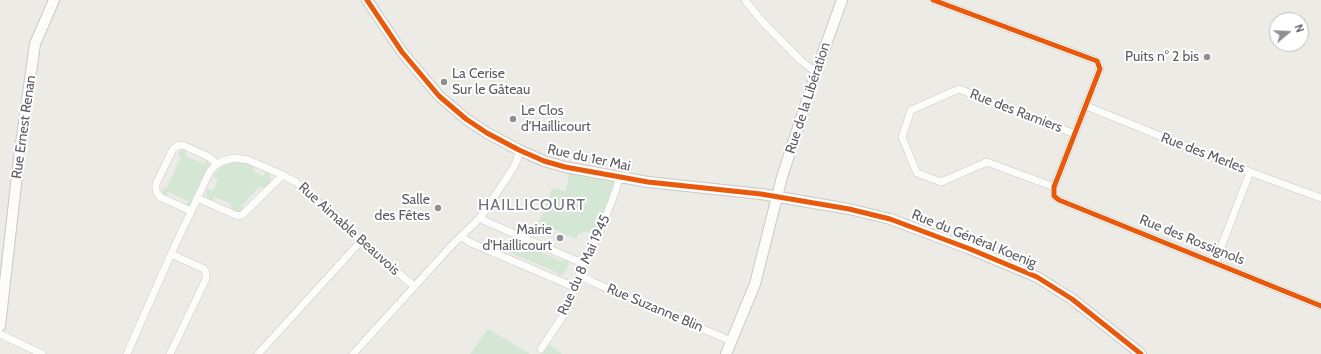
<!DOCTYPE html>
<meta charset="utf-8">
<style>
body{margin:0}
#map{position:relative;width:1321px;height:354px;overflow:hidden;background:#ecebe6;font-family:Cabin,sans-serif}
canvas{display:block}
.north{position:absolute;left:1269px;top:12px;width:40px;height:40px;box-sizing:border-box;background:#fff;border:1px solid #bebfc1;border-radius:50%;rotate:71deg;font-size:11px;font-weight:700;line-height:16px;text-align:center;color:#5c5e64}
.north::after{content:'';display:block;margin:auto;width:14px;height:18px;background:#8e8f92;clip-path:polygon(50% 0,100% 100%,50% 72%,0 100%)}
</style>
<div id="map">
<canvas width="1321" height="354"></canvas>
<div class="north">N</div>
</div>
<script>
const context = document.querySelector('canvas').getContext('2d');
context.lineJoin = 'round';
function fill(path, color) {
  context.fillStyle = color;
  context.fill(path, 'evenodd');
}
function poly(rows) {
  const path = new Path2D();
  for (const r of rows) {
    path.moveTo(r[0], r[1]);
    for (let i = 2; i < r.length; i += 2) path.lineTo(r[i], r[i + 1]);
  }
  return path;
}
function strokePath(path, color, width, dash) {
  context.strokeStyle = color;
  context.lineWidth = width;
  context.lineCap = dash ? 'butt' : 'round';
  context.setLineDash(dash || []);
  context.stroke(path);
}
function label(font, color, halo, rows, align = 'center') {
  context.font = font + ' Cabin,sans-serif';
  context.lineWidth = 4;
  context.setLineDash([]);
  context.textBaseline = 'middle';
  context.strokeStyle = halo;
  context.fillStyle = color;
  for (const [text, x, y, turn = 0] of rows) {
    context.save();
    context.translate(x, y);
    context.rotate((+turn || 0) * Math.PI / 180);
    context.textAlign = isNaN(turn) ? turn : align;
    if (halo) context.strokeText(text, 0, 0);
    context.fillText(text, 0, 0);
    context.restore();
  }
}
fill(poly([
 [182,150,186,151,185,155,204,164,207,159,211,166,207,168,192,199,194,201,190,205,186,206,188,201,168,192,165,196,163,193,162,187,166,189,181,157,177,154],
 [239,162,247,162,255,165,253,171,263,176,266,171,269,174,270,178,270,184,267,187,258,188,241,207,245,209,238,212,233,211,230,203,213,197,213,202,210,200,206,196,207,189,213,191,218,180,213,176,220,167,229,163],
 [569,173,615,183,594,235,584,231,582,234,579,233,576,239,539,223,552,188,566,191],
 [511,239,561,261,567,260,569,264,564,274,560,276,556,272,506,251],
 [488,329,497,334,530,354,470,354],
 [549,345,557,350,562,354,542,354]
]), '#d4e7d4');
const street = poly([
 [745,0,760,19,800,60,816,72],
 [933,0,1097,61,1100,69,1054,187,1054,196,1059,200,1321,306],
 [1086,106,1250,172,1321,198],
 [1054,187,987,162,941,182,917,173,902,137,911,110,959,89,1075,134],
 [197,198,238,216,242,215,283,175],
 [191,211,160,197,156,191,156,184,173,149,179,145,185,146,209,157,217,164],
 [480,218,485,221,575,260,584,262],
 [461,236,469,242,574,287],
 [1215,263,1250,172],
 [579,275,595,283,731,341],
 [0,334,42,354],
 [541,349,563,316,572,295,574,287,584,262,588,259,612,201,620,177],
 [127,354,171,254,210,171,217,164,223,161,234,158,248,160,276,172,296,182,370,249,414,286],
 [170,354,206,279,206,273,204,269,171,254],
 [258,354,361,241],
 [353,354,452,245,480,218,512,170,517,160,519,150]
]);
const secondary = poly([
 [367,0,402,52,439,96,466,119,487,133,519,150,544,161,565,167,648,182,761,194,849,209,890,219,970,249,1037,277,1072,299,1141,354],
 [0,326,19,158,35,44,54,0],
 [726,354,755,284,782,177,816,72,842,0]
]);
strokePath(street, '#c8c8c6', 8);
strokePath(secondary, '#c9c8c7', 12);
strokePath(street, '#fcfcfb', 7);
strokePath(secondary, '#fcfcfb', 10);
strokePath(poly([
 [367,0,402,52,439,96,466,119,487,133,519,150,544,161,565,167,648,182,761,194,849,209,890,219,970,249,1037,277,1072,299,1141,354],
 [933,0,1097,61,1100,69,1054,187,1054,196,1059,200,1321,306]
]), '#e8590c', 5);
for (const [x, y, r, color] of [
 [1207,57,4,"#8e8f92"],
 [444,82,4,"#8e8f92"],
 [513,119,4,"#8e8f92"],
 [438,208,4,"#8e8f92"],
 [560,238,4,"#8e8f92"]
]) {
  const dot = new Path2D();
  dot.arc(x, y, r, 0, 2 * Math.PI);
  context.fillStyle = color;
  context.fill(dot);
  strokePath(dot, '#fff', 1.5);
}
label('14px', '#5c5e64', '#fff', [
 ["Puits n° 2 bis",1199,57],
 ["La Cerise",452,74,"left"],
 ["Sur le Gâteau",452,90,"left"],
 ["Le Clos",521,111,"left"],
 ["d'Haillicourt",521,127,"left"],
 ["Salle",430,200],
 ["des Fêtes",430,216],
 ["Mairie",552,230],
 ["d'Haillicourt",552,246]
], 'right');
label('14px', '#5c5e64', '#fff', [
 ["Rue de la Libération",808,98,-72],
 ["Rue des Ramiers",1016,111,21],
 ["Rue Ernest Renan",24,127,-82],
 ["Rue des Merles",1203,153,21],
 ["Rue du 1er Mai",589,158,12],
 ["Rue Aimable Beauvois",349,229,42],
 ["Rue du Général Koenig",974,239,22],
 ["Rue des Rossignols",1192,240,22],
 ["Rue du 8 Mai 1945",584,265,-66],
 ["Rue Suzanne Blin",655,308,23]
]);
context.letterSpacing = '1px';
label('16px', '#6d7076', '#fff', [
 ["HAILLICOURT",532,205]
]);
context.letterSpacing = '0px';
</script>
